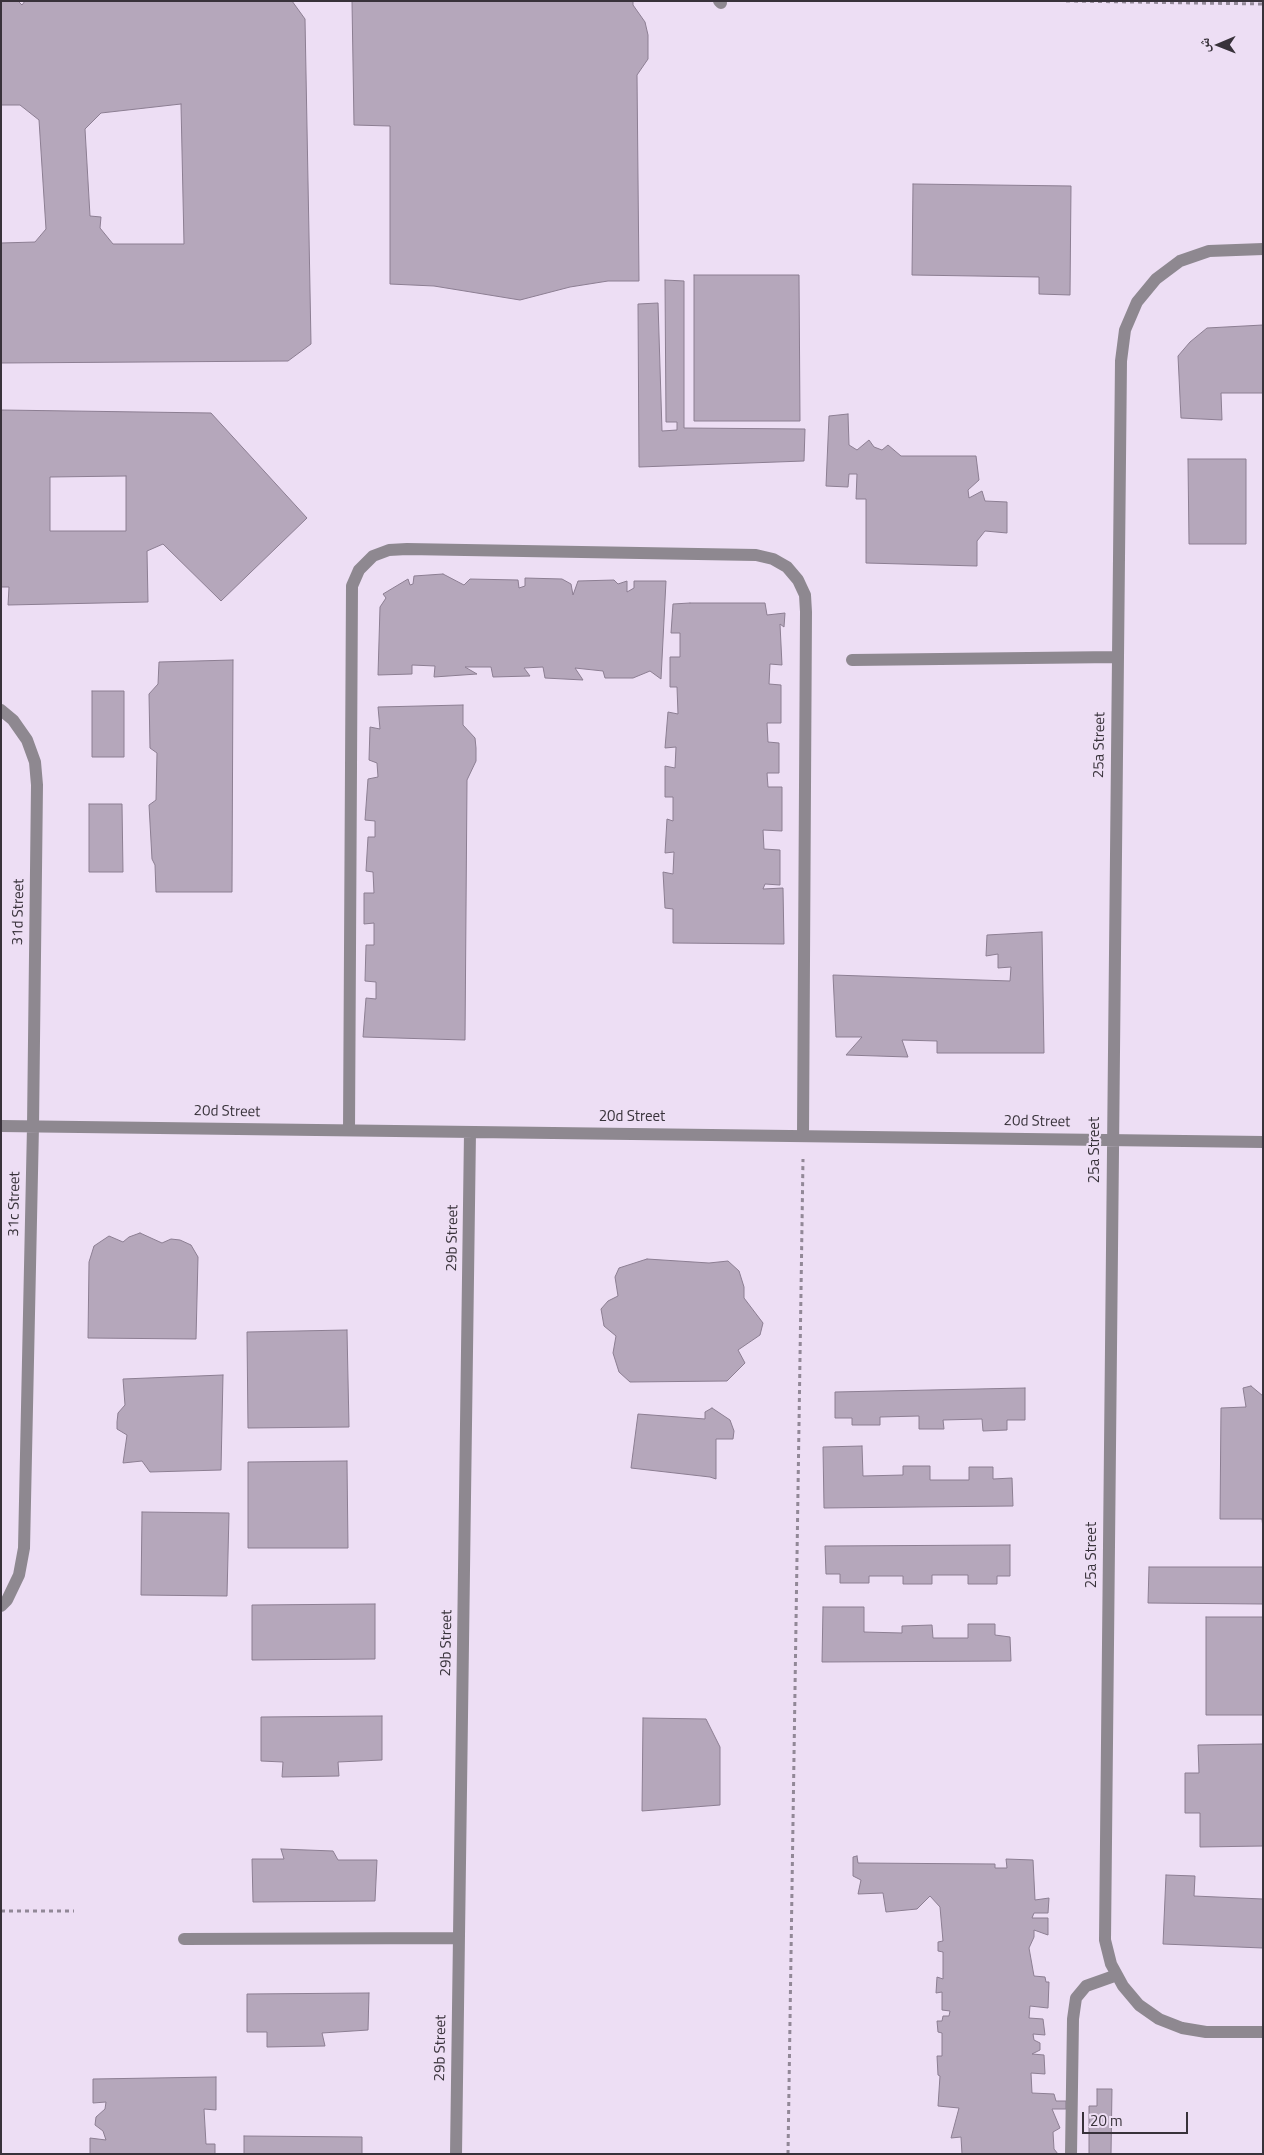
<!DOCTYPE html>
<meta charset="utf-8">
<style>
body{margin:0}
#map{position:relative;width:1264px;height:2155px;overflow:hidden;background:#eddef4;font-family:"Titillium Web","Noto Naskh Arabic",sans-serif}
canvas{display:block}
.frame{position:absolute;inset:0;border:2px solid #38323a;pointer-events:none}
.north{position:absolute;left:1194px;top:20px;width:50px;height:50px;-webkit-text-stroke:4px #eddef4;paint-order:stroke;rotate:269deg;font-size:14px;font-weight:700;line-height:20px;text-align:center;color:#38323a}
.north::after{content:'';display:block;margin:auto;width:18px;height:22px;background:#38323a;clip-path:polygon(50% 0,100% 100%,50% 72%,0 100%)}
.scale{position:absolute;left:1082px;top:2112px;width:106px;height:22px;box-sizing:border-box;border:2px solid #38323a;border-top:0;padding-left:6px;font-size:15px;line-height:18px;white-space:nowrap;color:#38323a;-webkit-text-stroke:4px #eddef4;paint-order:stroke}
</style>
<div id="map">
<canvas width="1264" height="2155"></canvas>
<div class="frame"></div>
<div class="north">ش</div>
<div class="scale">20 m</div>
</div>
<script>
const context = document.querySelector('canvas').getContext('2d');
context.lineJoin = 'round';
function fill(path, color) {
  context.fillStyle = color;
  context.fill(path, 'evenodd');
}
function poly(rows) {
  const path = new Path2D();
  for (const r of rows) {
    path.moveTo(r[0], r[1]);
    for (let i = 2; i < r.length; i += 2) path.lineTo(r[i], r[i + 1]);
  }
  return path;
}
function strokePath(path, color, width, dash) {
  context.strokeStyle = color;
  context.lineWidth = width;
  context.lineCap = dash ? 'butt' : 'round';
  context.setLineDash(dash || []);
  context.stroke(path);
}
function label(font, color, halo, rows, align = 'center') {
  context.font = font + ' "Titillium Web",sans-serif';
  context.lineWidth = 4.5;
  context.setLineDash([]);
  context.textBaseline = 'middle';
  context.strokeStyle = halo;
  context.fillStyle = color;
  for (const [text, x, y, turn = 0] of rows) {
    context.save();
    context.translate(x, y);
    context.rotate((+turn || 0) * Math.PI / 180);
    context.textAlign = isNaN(turn) ? turn : align;
    if (halo) context.strokeText(text, 0, 0);
    context.fillText(text, 0, 0);
    context.restore();
  }
}
const building = poly([
 [1,1,18,1,22,5,25,1,292,1,305,19,311,344,288,361,1,363,1,243,35,242,46,229,39,120,20,105,1,105,1,1],
 [181,104,184,244,113,244,100,228,101,217,90,216,85,129,101,113,181,104],
 [352,1,633,1,633,5,645,22,648,35,648,59,637,75,639,281,608,281,570,287,520,300,434,286,390,284,390,126,354,125,352,1],
 [913,184,1071,186,1070,295,1039,294,1039,277,912,275,913,184],
 [694,275,799,275,800,421,694,421,694,275],
 [665,280,684,281,684,428,805,429,804,461,639,467,638,304,658,303,662,431,677,430,677,422,666,422,665,280],
 [1263,325,1263,393,1221,393,1222,420,1181,418,1178,356,1190,342,1207,328,1263,325],
 [1,410,211,413,307,518,221,601,163,544,147,551,148,602,8,605,9,587,1,587,1,410],
 [126,476,126,531,50,531,50,477,126,476],
 [848,414,849,445,857,450,869,440,874,447,882,450,888,445,901,456,976,456,979,480,968,490,969,498,982,491,985,501,1007,502,1007,533,985,531,977,541,977,566,866,563,866,499,856,499,857,474,849,474,848,487,826,486,829,416,848,414],
 [1188,459,1246,459,1246,544,1189,544,1188,459],
 [443,574,464,585,470,579,518,580,519,588,525,586,525,578,562,579,571,584,573,595,578,581,614,580,618,584,627,581,627,592,634,588,634,581,666,581,661,679,650,671,633,678,605,678,603,671,575,668,583,680,545,678,543,667,524,668,530,676,493,677,491,667,465,667,477,674,434,677,435,666,412,665,412,674,378,675,380,607,386,598,383,594,408,579,410,585,413,584,414,576,443,574],
 [690,603,765,603,767,615,785,613,784,627,780,624,782,665,770,664,769,684,781,685,781,723,767,723,768,742,779,743,779,773,767,773,768,787,782,787,782,831,763,830,764,849,780,850,780,885,765,884,763,889,783,888,784,944,673,943,673,909,665,908,663,872,673,874,674,852,665,853,667,819,673,821,673,797,665,797,665,766,675,768,676,747,665,748,668,712,678,714,677,687,670,687,670,657,680,657,680,633,671,633,673,604,690,603],
 [233,660,232,892,156,892,155,865,152,859,149,805,156,800,157,753,150,748,149,694,158,684,159,662,233,660],
 [92,691,124,691,124,757,92,757,92,691],
 [463,705,463,725,475,738,476,748,476,761,467,780,465,1040,363,1037,366,998,376,999,376,982,365,981,366,945,374,945,374,923,364,924,364,893,374,893,373,872,366,871,368,837,375,837,375,821,365,820,368,779,378,777,377,763,369,760,370,727,380,729,378,707,463,705],
 [89,804,122,804,123,872,89,872,89,804],
 [1042,932,1044,1053,937,1053,937,1041,902,1040,908,1057,846,1055,862,1037,836,1037,833,975,1010,981,1011,967,998,968,998,954,986,956,987,935,1042,932],
 [140,1233,162,1243,171,1239,180,1240,191,1245,198,1257,196,1339,88,1338,89,1262,94,1246,109,1236,123,1242,129,1237,140,1233],
 [647,1259,709,1263,728,1261,739,1271,744,1287,744,1298,763,1323,760,1335,738,1350,745,1363,727,1381,630,1382,619,1372,613,1353,616,1336,604,1326,601,1309,608,1301,618,1296,615,1277,619,1268,647,1259],
 [347,1330,349,1427,248,1428,247,1332,347,1330],
 [223,1375,221,1470,150,1472,142,1461,123,1463,127,1435,117,1429,117,1422,118,1413,125,1405,123,1379,223,1375],
 [1251,1386,1263,1396,1263,1528,1262,1519,1220,1519,1221,1408,1246,1407,1243,1388,1251,1386],
 [1025,1388,1025,1420,1007,1420,1007,1430,983,1431,982,1419,943,1420,944,1429,919,1429,919,1416,880,1417,880,1425,852,1425,852,1418,835,1418,835,1392,1025,1388],
 [712,1408,730,1420,734,1431,733,1439,716,1439,716,1479,710,1477,631,1468,638,1414,705,1419,705,1412,712,1408],
 [862,1446,863,1476,903,1475,903,1466,930,1466,930,1480,969,1480,969,1467,993,1467,993,1479,1012,1478,1013,1506,824,1508,823,1447,862,1446],
 [347,1461,348,1548,248,1548,248,1462,347,1461],
 [142,1512,229,1513,227,1596,141,1595,142,1512],
 [1010,1545,1010,1576,997,1576,997,1584,968,1584,968,1575,932,1575,932,1584,903,1584,903,1576,869,1576,869,1583,840,1583,840,1574,826,1574,825,1546,1010,1545],
 [1149,1567,1263,1567,1263,1604,1148,1603,1149,1567],
 [375,1604,375,1659,252,1660,252,1605,375,1604],
 [823,1607,864,1607,864,1632,902,1633,902,1626,932,1625,933,1638,968,1638,968,1624,995,1624,995,1635,1010,1637,1011,1661,822,1662,823,1607],
 [1206,1617,1263,1617,1263,1715,1206,1715,1206,1617],
 [382,1716,382,1760,338,1762,339,1776,282,1777,283,1762,261,1761,261,1717,382,1716],
 [643,1718,706,1719,720,1747,720,1805,642,1811,643,1718],
 [1263,1744,1263,1846,1200,1847,1200,1813,1185,1813,1185,1773,1199,1773,1198,1745,1263,1744],
 [281,1849,333,1851,338,1860,377,1860,375,1901,253,1902,252,1859,284,1859,281,1849],
 [857,1856,858,1863,995,1864,995,1868,1007,1868,1006,1859,1033,1860,1035,1900,1049,1898,1048,1913,1034,1913,1032,1918,1048,1918,1048,1935,1034,1930,1034,1937,1029,1948,1034,1976,1045,1977,1046,1982,1049,1982,1048,2008,1030,2006,1029,2018,1043,2019,1045,2035,1033,2034,1034,2040,1040,2043,1040,2050,1032,2054,1044,2055,1045,2074,1031,2073,1032,2093,1054,2094,1056,2101,1066,2101,1066,2109,1052,2109,1060,2128,1053,2132,1054,2149,1058,2154,962,2154,961,2137,951,2138,959,2108,938,2106,940,2076,938,2075,937,2056,942,2056,942,2033,938,2032,937,2021,942,2021,943,2016,949,2016,950,2011,942,2010,942,1992,936,1993,937,1977,943,1979,943,1952,938,1951,938,1942,943,1941,940,1907,930,1896,917,1909,886,1912,883,1893,858,1894,861,1880,853,1876,853,1857,857,1856],
 [1166,1875,1195,1876,1194,1896,1263,1899,1263,1948,1163,1944,1166,1875],
 [369,1993,368,2030,322,2033,325,2046,267,2047,267,2032,247,2032,247,1994,369,1993],
 [216,2077,216,2110,204,2109,206,2144,215,2144,215,2154,90,2154,90,2138,106,2140,103,2131,95,2125,96,2117,105,2109,106,2102,93,2103,93,2079,216,2077],
 [1097,2089,1112,2089,1111,2154,1089,2154,1089,2106,1097,2106,1097,2089],
 [244,2136,362,2137,362,2154,244,2154,244,2136]
]);
fill(building, '#b5a7bb');
strokePath(building, '#8c7e92', 1);
strokePath(poly([
 [1066,1,1263,4],
 [1,1911,74,1911],
 [788,2154,803,1159]
]), '#928897', 3, [4, 4]);
strokePath(poly([
 [719,1,721,3],
 [1263,249,1209,251,1180,261,1156,279,1137,302,1125,330,1121,361,1105,1940,1111,1964,1123,1986,1139,2005,1159,2019,1182,2028,1206,2032,1263,2032],
 [852,660,1117,657],
 [1,710,13,720,27,740,35,762,37,785,33,1126,24,1548,19,1575,7,1600,1,1606],
 [1,1126,1263,1142],
 [349,1130,352,586,359,570,373,556,389,550,407,549,756,555,773,559,787,567,798,580,805,595,806,612,803,1134],
 [184,1939,459,1938],
 [456,2154,470,1132],
 [1071,2154,1073,2019,1076,1998,1086,1986,1117,1975]
]), '#8e8890', 12);
label('15px', '#38323a', '#eddef4', [
 ["25a Street",1100,745,-89],
 ["31d Street",19,912,-89],
 ["20d Street",227,1112,1],
 ["20d Street",632,1117],
 ["20d Street",1037,1122,1],
 ["25a Street",1095,1150,-90],
 ["31c Street",15,1204,-89],
 ["29b Street",453,1238,-89],
 ["25a Street",1092,1555,-90],
 ["29b Street",447,1643,-89],
 ["29b Street",441,2048,-89]
]);
</script>
